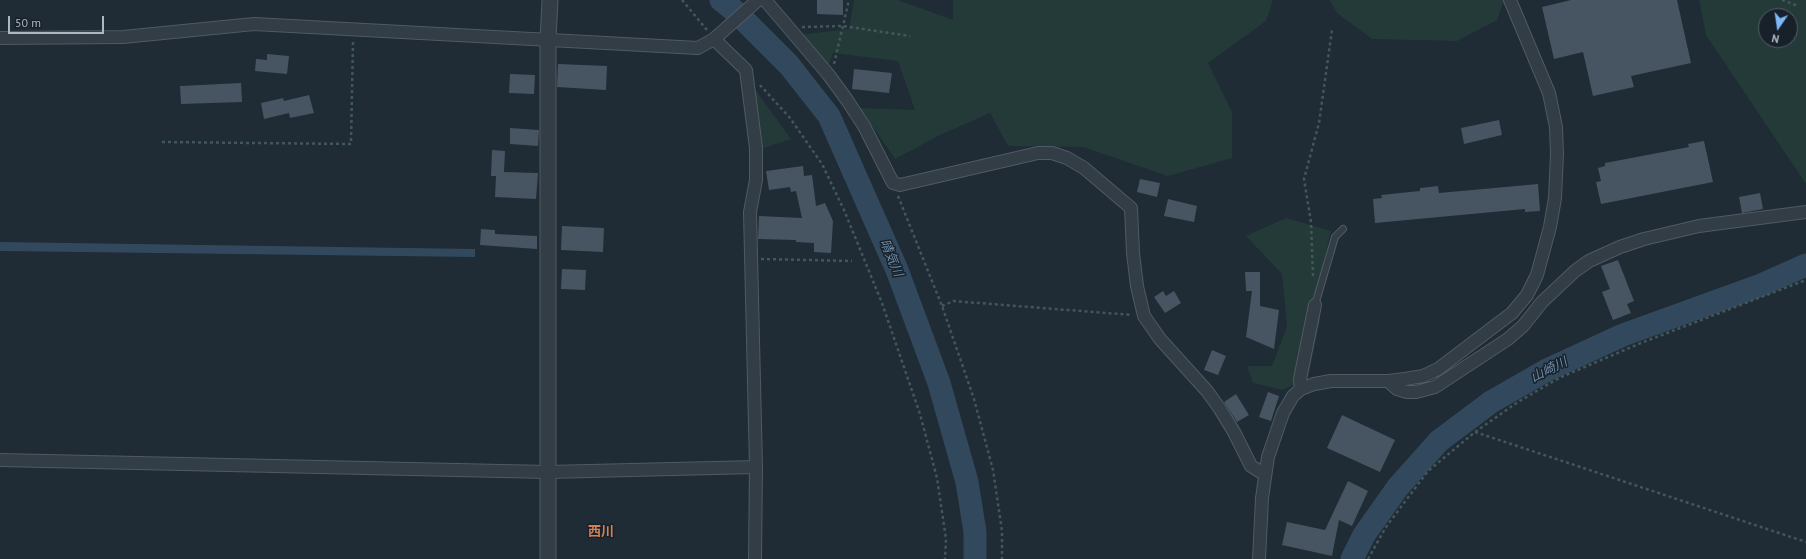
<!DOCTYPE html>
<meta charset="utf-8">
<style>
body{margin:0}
#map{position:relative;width:1806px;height:559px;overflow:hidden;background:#1f2b35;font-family:"PT Sans",sans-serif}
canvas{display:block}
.north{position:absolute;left:1758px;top:8px;width:40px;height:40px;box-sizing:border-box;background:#18212a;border:1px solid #535d67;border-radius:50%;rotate:193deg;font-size:11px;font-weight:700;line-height:16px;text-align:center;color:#acb7c3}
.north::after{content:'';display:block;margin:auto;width:14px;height:18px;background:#7cb9f8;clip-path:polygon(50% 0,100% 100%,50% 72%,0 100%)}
.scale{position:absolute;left:8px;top:16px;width:96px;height:18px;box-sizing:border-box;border:2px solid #acb7c3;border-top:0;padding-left:5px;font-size:12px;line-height:14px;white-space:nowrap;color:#acb7c3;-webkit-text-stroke:3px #18212a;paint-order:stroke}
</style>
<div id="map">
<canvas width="1806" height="559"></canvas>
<div class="north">N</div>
<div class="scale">50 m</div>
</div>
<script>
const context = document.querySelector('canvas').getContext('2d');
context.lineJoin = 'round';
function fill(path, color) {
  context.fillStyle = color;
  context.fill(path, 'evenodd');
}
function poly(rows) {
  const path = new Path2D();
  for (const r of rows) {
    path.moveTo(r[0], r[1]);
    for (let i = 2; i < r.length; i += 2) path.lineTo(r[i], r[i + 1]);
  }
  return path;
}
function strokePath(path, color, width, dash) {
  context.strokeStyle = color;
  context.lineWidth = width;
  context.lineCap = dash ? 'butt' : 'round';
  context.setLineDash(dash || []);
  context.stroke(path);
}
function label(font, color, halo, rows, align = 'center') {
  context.font = font + ' "PT Sans","Noto Sans JP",sans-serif';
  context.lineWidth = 3;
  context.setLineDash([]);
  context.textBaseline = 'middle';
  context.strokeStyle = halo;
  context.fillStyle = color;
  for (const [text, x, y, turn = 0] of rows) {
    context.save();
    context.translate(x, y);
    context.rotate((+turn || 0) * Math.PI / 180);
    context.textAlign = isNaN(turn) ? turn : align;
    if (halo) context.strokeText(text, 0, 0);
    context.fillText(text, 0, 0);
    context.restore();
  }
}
fill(poly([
 [854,0,898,0,953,20,953,0,1273,0,1266,21,1208,63,1232,112,1232,158,1168,176,1083,147,1008,146,990,113,940,135,895,159,860,108,915,110,898,61,833,53,828,68,798,35,849,29],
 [1330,0,1504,0,1497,20,1457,41,1372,39,1337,13],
 [1699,0,1806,0,1806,184,1706,35],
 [1766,16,1790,16,1790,40,1766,40],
 [743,73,791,139,754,151],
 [1286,218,1331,231,1321,272,1320,321,1308,377,1283,390,1253,383,1247,366,1272,366,1287,326,1282,274,1246,236]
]), '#243a39');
fill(poly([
 [0,242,475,249,475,257,0,251]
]), '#32495d');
strokePath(poly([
 [721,0,736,12,789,65,829,116,897,270,939,383,967,482,975,532,975,559],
 [1352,559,1364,535,1398,487,1439,441,1491,402,1547,370,1623,335,1761,285,1806,265]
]), '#32495d', 23);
fill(poly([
 [817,0,843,0,843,15,817,14],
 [1571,0,1677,0,1691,63,1631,76,1634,87,1593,96,1583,52,1554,59,1542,7],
 [267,54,289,56,287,74,255,71,256,59,267,60],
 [558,64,607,66,606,90,557,87],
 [854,69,892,73,889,93,852,89],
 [510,74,535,75,534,94,509,93],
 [241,83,242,102,181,104,180,86],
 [309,95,314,113,290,118,289,113,264,119,261,103,283,98,284,101],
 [1499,120,1502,135,1464,144,1461,128],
 [510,128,539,130,538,146,510,144],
 [1704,141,1713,182,1601,204,1596,182,1601,181,1598,168,1605,166,1605,163,1689,147,1688,144],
 [492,150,505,151,504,172,538,173,536,199,495,197,496,176,491,176],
 [803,166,804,176,812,175,816,206,825,203,833,221,831,253,814,252,814,243,796,242,796,240,758,239,759,216,802,218,796,191,791,192,790,187,769,190,766,171],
 [1140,179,1160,183,1157,197,1137,192],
 [1538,184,1540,211,1525,212,1525,209,1375,223,1373,199,1382,198,1381,195,1420,191,1420,188,1438,186,1439,193],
 [1760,193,1763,209,1742,213,1739,197],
 [1168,199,1197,206,1194,222,1164,216],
 [562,226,604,228,603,252,561,250],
 [481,229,495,230,495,234,537,236,537,249,480,245],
 [1618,260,1634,301,1627,304,1631,313,1613,320,1602,292,1610,289,1601,266],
 [562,269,586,270,585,290,561,289],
 [1245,272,1260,272,1260,306,1279,310,1274,349,1246,337,1252,291,1246,291],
 [1163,291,1166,296,1174,291,1181,303,1165,313,1154,297],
 [1212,350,1226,356,1218,375,1204,370],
 [1268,392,1279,396,1271,421,1259,417],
 [1236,394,1249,415,1237,422,1224,402],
 [1342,415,1395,440,1380,472,1327,448],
 [1348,481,1368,491,1352,526,1339,520,1332,556,1282,545,1287,522,1325,530]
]), '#475562');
const service = poly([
 [1315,305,1335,237,1343,229]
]);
const minor = poly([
 [765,0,828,74,847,100,864,126,893,183,900,185,1038,153,1052,153,1067,158,1084,168,1131,208,1133,253,1137,286,1144,316,1160,339,1207,391,1220,409,1234,432,1251,466,1264,474],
 [0,38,123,37,254,24,698,48,714,39,758,0],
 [714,39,746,70,756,148,756,180,750,212,756,467,755,559],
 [1388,381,1397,389,1407,392,1416,392,1435,387,1508,339,1523,326,1542,302,1575,271,1589,261,1620,247,1644,239,1699,226,1806,212],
 [1301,389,1300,379,1315,305],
 [0,460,548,472,756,467],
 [1259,559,1262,498,1268,457,1283,413,1293,396,1301,389,1314,384,1331,381,1388,381,1405,379,1423,376,1438,369,1512,313,1527,295,1537,275,1550,227,1555,198,1557,154,1556,127,1549,93,1510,0]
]);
const tertiary = poly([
 [548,559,548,39,550,0]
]);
strokePath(service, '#505a64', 8);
strokePath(minor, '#505a64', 14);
strokePath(tertiary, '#505a64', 17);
strokePath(poly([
 [682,0,707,30],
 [1782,0,1798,6],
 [802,27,843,26,910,36],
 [834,64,849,0],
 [760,85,790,118,822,164,844,210,882,303,920,414,937,478,946,539,945,559],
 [162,142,351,144,353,41],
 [898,196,942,306,974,399,993,470,1002,531,1002,559],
 [761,259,852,261],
 [1313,276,1311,222,1304,179,1319,123,1332,30],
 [942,306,953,301,1132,315],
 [1475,432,1806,542],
 [1368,559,1386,527,1428,471,1475,432,1518,402,1559,378,1641,343,1806,280]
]), '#425757', 2.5, [3, 3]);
strokePath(service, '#323d46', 6);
strokePath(minor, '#323d46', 12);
strokePath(tertiary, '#323d46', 15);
label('italic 13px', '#6c8ca8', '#18212a', [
 ["晴気川",891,258,67],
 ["山崎川",1549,370,-27]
]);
label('bold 13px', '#d38057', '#18212a', [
 ["西川",601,532]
]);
</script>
